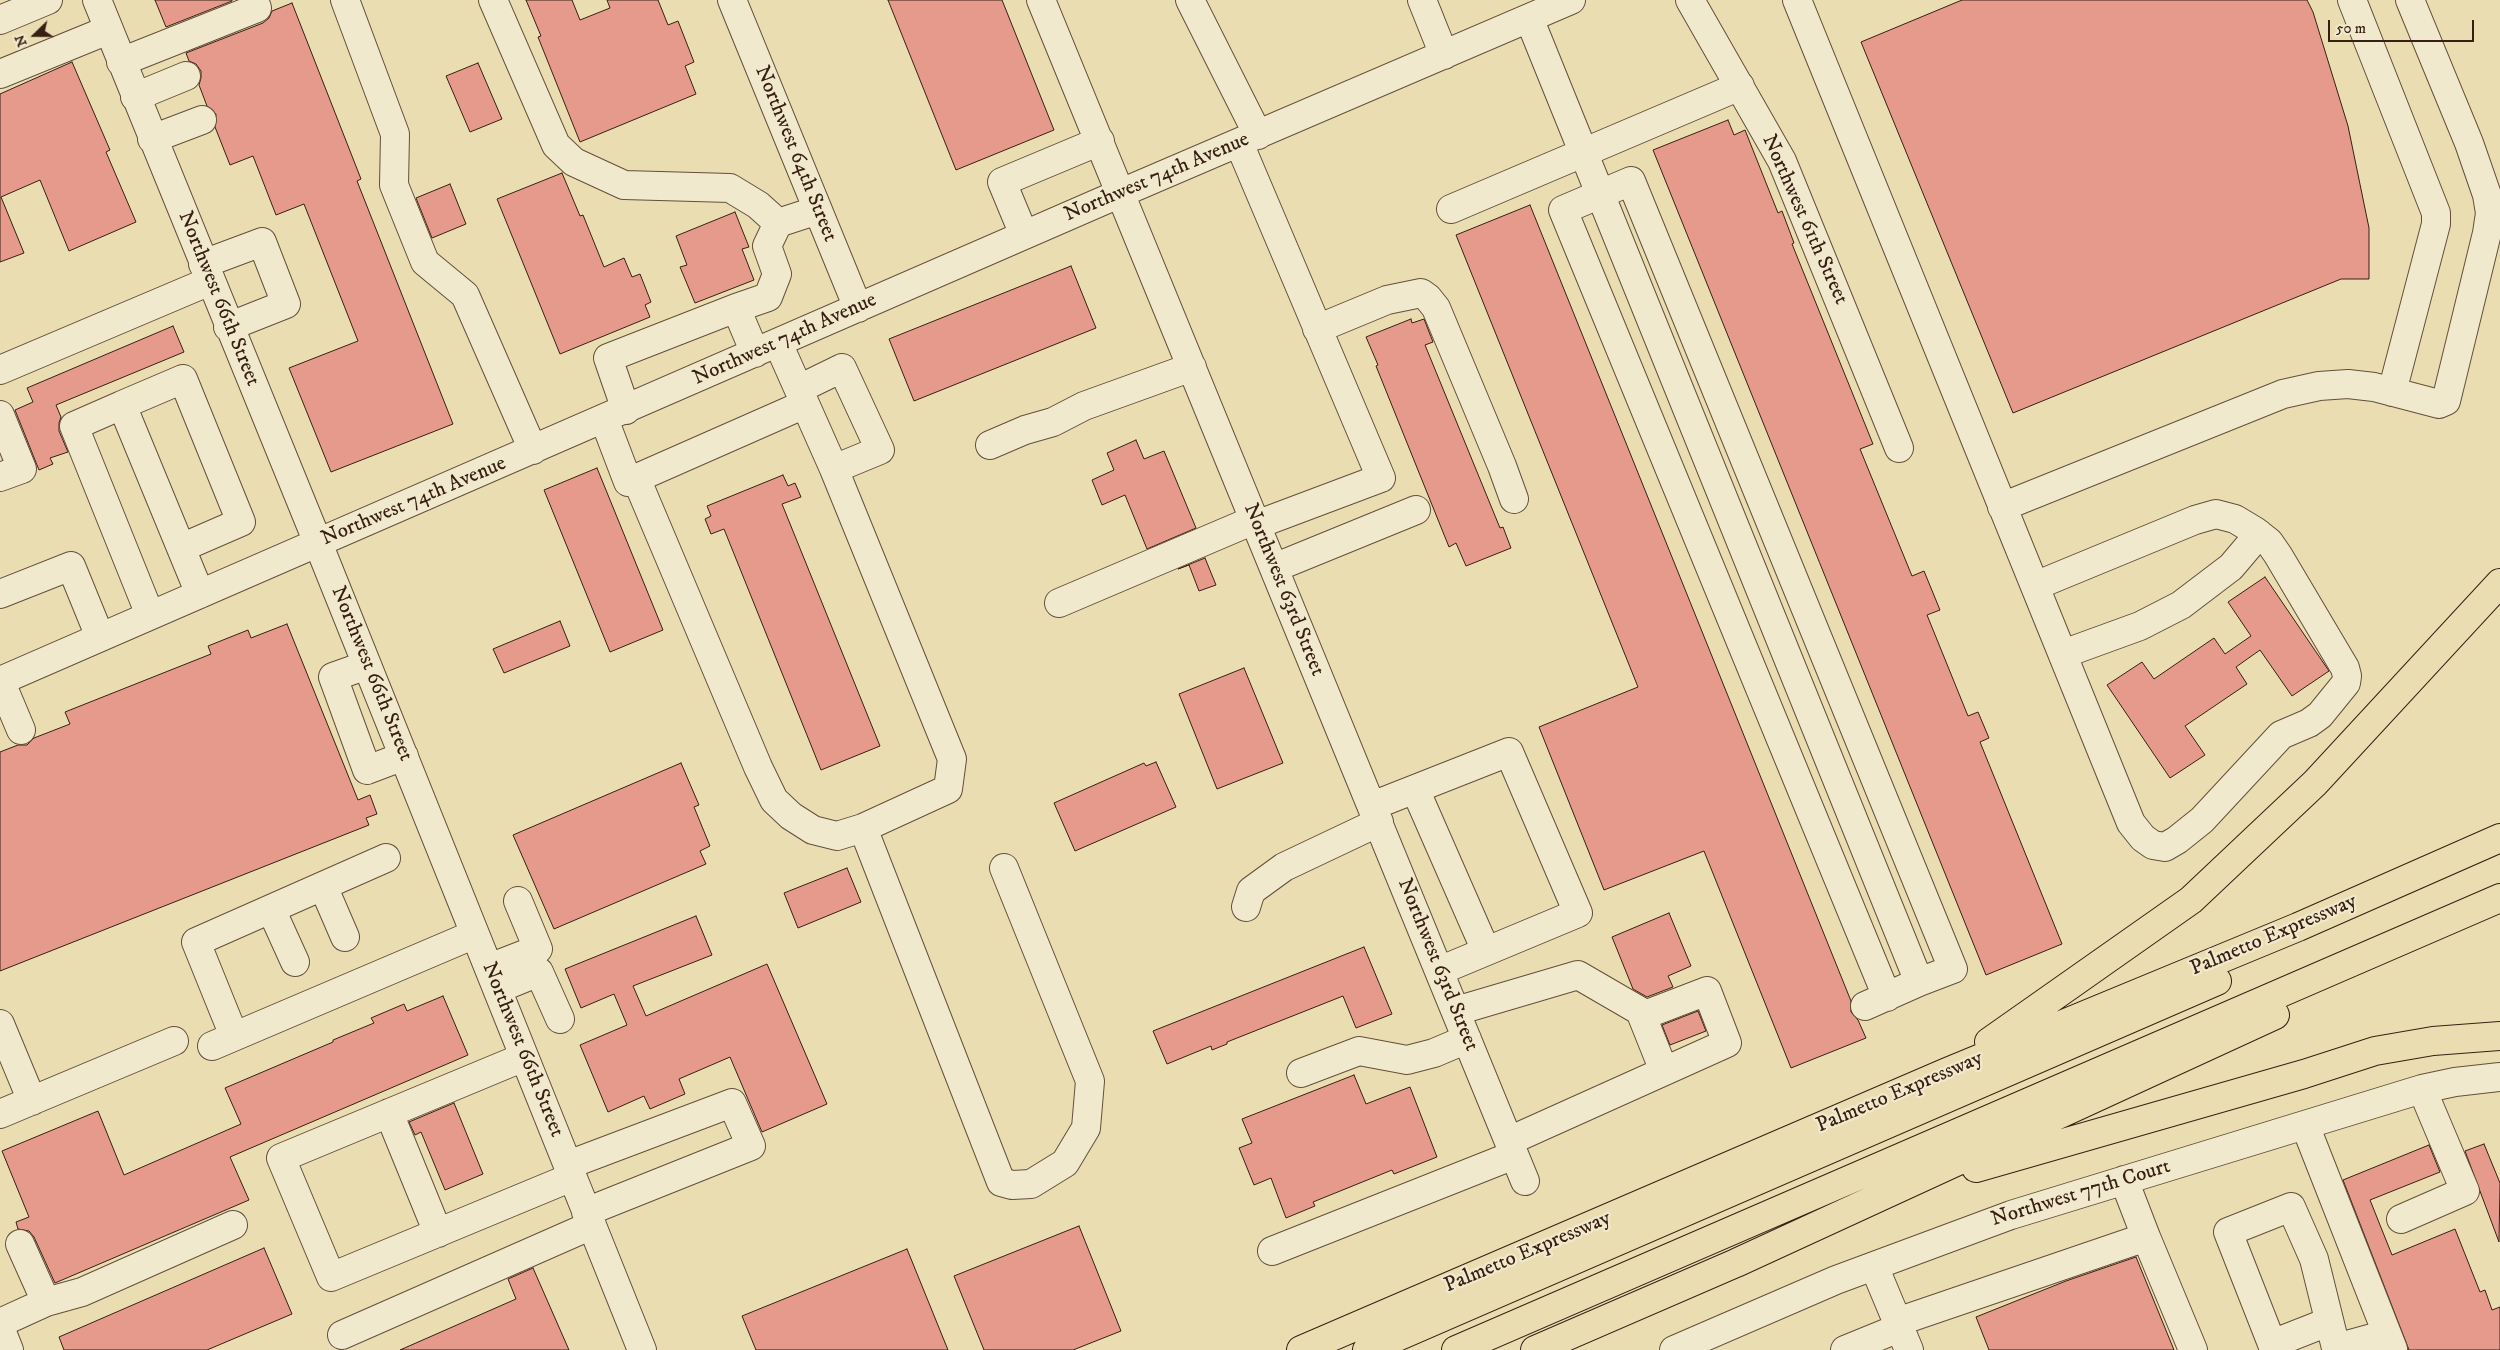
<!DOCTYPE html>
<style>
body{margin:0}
#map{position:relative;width:2500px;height:1350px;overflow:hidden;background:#eaddb2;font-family:"IM FELL DW Pica",serif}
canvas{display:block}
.north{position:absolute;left:10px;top:10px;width:50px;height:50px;-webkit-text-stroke:4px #f1e9cd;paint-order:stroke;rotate:248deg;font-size:14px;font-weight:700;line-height:20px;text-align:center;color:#372013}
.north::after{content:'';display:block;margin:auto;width:18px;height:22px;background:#372013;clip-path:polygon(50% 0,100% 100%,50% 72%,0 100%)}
.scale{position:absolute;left:2328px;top:20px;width:146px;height:22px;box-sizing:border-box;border:2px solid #372013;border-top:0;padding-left:6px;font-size:15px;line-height:18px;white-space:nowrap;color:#372013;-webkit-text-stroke:4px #f1e9cd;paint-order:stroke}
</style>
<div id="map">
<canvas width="2500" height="1350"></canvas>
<div class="north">N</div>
<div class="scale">50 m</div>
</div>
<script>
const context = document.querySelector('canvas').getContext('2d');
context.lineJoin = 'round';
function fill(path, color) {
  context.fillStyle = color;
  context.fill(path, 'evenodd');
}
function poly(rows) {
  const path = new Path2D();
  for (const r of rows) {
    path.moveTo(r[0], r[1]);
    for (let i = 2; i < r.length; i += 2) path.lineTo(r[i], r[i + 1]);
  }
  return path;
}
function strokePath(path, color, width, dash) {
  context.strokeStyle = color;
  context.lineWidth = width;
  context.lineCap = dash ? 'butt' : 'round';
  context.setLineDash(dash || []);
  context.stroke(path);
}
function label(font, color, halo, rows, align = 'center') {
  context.font = font + ' "IM FELL DW Pica",serif';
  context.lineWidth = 4.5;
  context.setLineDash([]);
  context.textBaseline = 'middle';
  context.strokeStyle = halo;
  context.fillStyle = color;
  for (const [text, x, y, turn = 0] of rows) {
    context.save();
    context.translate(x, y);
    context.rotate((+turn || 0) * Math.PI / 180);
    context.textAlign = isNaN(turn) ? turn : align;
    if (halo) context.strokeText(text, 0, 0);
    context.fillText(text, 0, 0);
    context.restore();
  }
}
const building = poly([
 [155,0,232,0,232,1,166,27,155,0],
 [526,0,572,0,580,20,610,8,607,0,658,0,668,25,678,21,694,62,685,66,696,94,580,142,538,37,541,36,526,0],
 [888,0,1002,0,1054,130,956,170,888,0],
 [1962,0,2307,0,2313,12,2348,126,2369,228,2369,279,2341,279,2013,413,1861,42,1962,0],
 [292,3,361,179,357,181,453,424,331,472,289,368,358,341,304,204,276,215,253,156,230,165,215,127,216,114,207,106,199,85,201,78,201,71,196,64,189,61,186,53,263,23,269,18,272,11,292,3],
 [72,62,110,150,106,152,136,222,69,251,40,180,1,197,24,253,0,262,0,94,72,62],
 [478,63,502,119,470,132,446,76,478,63],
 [1728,120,1734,135,1745,130,1778,213,1782,211,1794,243,1792,244,1873,444,1860,449,1912,576,1924,571,1940,610,1927,615,1968,716,1978,712,1989,738,1980,742,2062,944,1986,975,1653,150,1728,120],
 [562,173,580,216,583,215,604,267,624,258,632,277,640,274,651,302,645,305,650,317,560,354,497,199,562,173],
 [450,184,466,224,432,238,416,198,450,184],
 [1530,205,1851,1001,1851,1012,1858,1020,1866,1038,1791,1068,1704,851,1604,890,1539,727,1638,687,1456,235,1530,205],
 [735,212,749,247,742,249,754,280,695,303,680,267,687,265,676,236,735,212],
 [1071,266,1096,328,914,401,889,339,1071,266],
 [1411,319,1412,323,1424,319,1433,342,1425,345,1500,528,1503,527,1511,548,1466,566,1456,543,1449,547,1376,366,1378,365,1366,337,1411,319],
 [173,326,184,352,56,405,61,417,59,423,59,431,68,452,50,458,53,464,39,470,15,410,33,402,27,388,173,326],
 [1136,440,1144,459,1164,451,1196,528,1147,549,1125,495,1102,505,1092,480,1114,470,1107,453,1136,440],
 [597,468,663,630,610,652,544,490,597,468],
 [783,475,788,486,795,483,801,497,782,504,880,746,821,770,724,529,711,534,705,519,711,516,707,506,783,475],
 [1205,558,1216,585,1199,591,1189,565,1178,569,1205,558],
 [2265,577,2329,671,2292,696,2260,650,2236,667,2247,684,2185,726,2205,755,2170,778,2107,685,2142,662,2154,679,2214,638,2225,654,2251,636,2228,602,2265,577],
 [560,621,570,646,504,673,493,649,560,621],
 [287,624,358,800,370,795,377,814,366,818,369,825,0,971,0,752,18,745,27,745,34,738,70,724,65,712,211,654,208,646,248,630,251,638,287,624],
 [1244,668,1283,763,1217,789,1179,694,1244,668],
 [1156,762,1176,807,1075,851,1054,803,1144,763,1146,766,1156,762],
 [681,763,699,805,694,807,710,846,700,851,706,864,554,929,513,835,681,763],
 [847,868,861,902,798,928,784,893,847,868],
 [1669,913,1691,966,1668,976,1673,987,1647,997,1633,989,1612,937,1669,913],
 [696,916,712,955,633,986,646,1016,767,964,827,1104,762,1132,730,1057,679,1079,685,1094,650,1109,644,1096,608,1112,580,1045,627,1025,614,994,581,1008,565,969,696,916],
 [1364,947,1392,1014,1356,1028,1343,996,1227,1042,1227,1044,1212,1050,1211,1046,1167,1064,1153,1031,1364,947],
 [443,996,468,1055,230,1157,249,1200,55,1283,34,1237,29,1231,18,1229,16,1222,29,1217,2,1151,98,1111,124,1175,241,1124,225,1088,333,1042,333,1040,374,1023,371,1018,404,1004,407,1011,443,996],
 [1698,1011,1706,1031,1670,1045,1662,1025,1698,1011],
 [1354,1075,1366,1104,1410,1087,1437,1157,1394,1174,1392,1170,1313,1202,1315,1206,1286,1218,1271,1178,1254,1185,1239,1148,1252,1143,1242,1119,1354,1075],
 [454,1103,483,1174,445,1190,421,1132,415,1135,409,1122,454,1103],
 [2484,1144,2500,1183,2499,1242,2465,1151,2484,1144],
 [2429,1145,2440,1172,2370,1200,2392,1255,2455,1229,2480,1292,2485,1290,2492,1310,2500,1307,2500,1350,2409,1350,2343,1180,2429,1145],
 [1079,1226,1121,1331,1073,1350,984,1350,954,1276,1079,1226],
 [264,1248,292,1314,207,1350,64,1350,59,1337,264,1248],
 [907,1249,948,1350,756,1350,742,1316,907,1249],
 [2136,1257,2174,1350,1989,1350,1976,1317,2066,1281,2136,1257],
 [533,1268,569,1350,400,1350,516,1299,508,1279,533,1268]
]);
fill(building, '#e69a8b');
strokePath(building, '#372013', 1);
const minor = poly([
 [97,0,318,543,642,1350],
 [345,0,395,134,394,185,425,262,465,295,533,450],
 [493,0,556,145,574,162,624,185,730,188,758,205,778,223],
 [732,0,858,308],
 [1041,0,1525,1181],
 [1190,0,1258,135],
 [1422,0,1444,55],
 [1690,0,1782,161,1899,448],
 [1797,0,2131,823,2143,838,2153,845,2165,847,2177,840,2202,820,2281,735,2309,723,2320,715,2346,683,2347,676,2345,668,2278,555,2269,542,2255,531,2235,519,2216,514,2195,520,2035,586],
 [2352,0,2436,213,2436,224,2392,392],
 [1529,18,1919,982,1865,1006],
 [0,20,48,0],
 [121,62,257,8,254,0],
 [0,74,108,30],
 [135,97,186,76],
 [152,139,202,120],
 [1239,143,1381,478,1256,525],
 [1451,209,1740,86],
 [1024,235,1002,182,1100,141],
 [203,264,262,242,286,304,228,327],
 [736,308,768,297,777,274,767,246,778,223,818,210],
 [1317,329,1387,300,1421,293,1428,298,1436,308,1502,466,1514,499],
 [778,343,834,469,880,450,842,368,799,389],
 [0,370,210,281],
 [122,405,74,426,150,615],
 [626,410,608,358,736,308,755,353],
 [0,415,22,469,0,477],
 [604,419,628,482,805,404],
 [990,445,1025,430,1053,422,1084,406,1192,367],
 [636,478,758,767,774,800,791,816,813,830,837,836,863,828,948,789,952,759,834,469],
 [2002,507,2283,394,2319,386,2348,384,2374,387,2439,404,2446,401,2487,233,2490,213,2487,195,2469,143,2410,0],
 [181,548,241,522,183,379,122,405,181,548,200,594],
 [1274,568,1416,510],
 [0,594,71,566,100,637],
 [1059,603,1254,520],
 [2063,654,2140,626,2181,605,2231,567,2259,534],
 [367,665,333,677,367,770,404,756],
 [0,680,21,730],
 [0,681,1121,193,1571,0],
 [1415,789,1486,951],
 [1372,806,1509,752,1578,913,1439,971],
 [863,828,1001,1182,1012,1185,1031,1184,1065,1163,1086,1128,1090,1081,1004,868],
 [323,886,345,937],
 [1246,907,1251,891,1284,867,1379,822],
 [271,909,295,962],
 [489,968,538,949,518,901],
 [497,989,539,972,560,1019],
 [1887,997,1563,210,1631,181,1953,969,1919,982],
 [1456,1011,1578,975,1640,1011,1664,1071],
 [0,1024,32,1101],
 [234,1036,196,942,386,858],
 [212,1046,475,934],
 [524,1057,281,1158,331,1277,572,1177],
 [1301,1073,1359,1051,1407,1060,1434,1053,1467,1039],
 [389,1113,438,1233],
 [0,1114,174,1041],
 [2305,1125,2393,1349],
 [1509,1141,1727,1043,1707,991,1642,1016],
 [568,1165,732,1103,751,1146,586,1212],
 [2401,1219,2465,1191,2422,1089],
 [2146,1237,2193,1350],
 [1272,1251,1514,1155],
 [1874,1266,1909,1350],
 [46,1302,82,1292,233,1225],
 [1897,1322,2146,1237,2124,1180],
 [2328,1322,2272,1344,2228,1232,2291,1207,2314,1259,2336,1348,2387,1334],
 [0,1323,46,1302,20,1244],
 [0,1327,9,1350],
 [342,1335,592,1225],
 [1674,1350,1836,1280,2011,1215,2422,1089,2455,1082,2500,1077],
 [1845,1350,1899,1328]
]);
const highway = poly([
 [1989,1042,2191,900,2315,783,2500,583],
 [1976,1168,2304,1074,2375,1051,2433,1041,2500,1036],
 [1301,1350,1947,1072,2298,927,2500,838],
 [1367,1350,2217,981],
 [1456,1350,2500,898],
 [1535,1350,1736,1263,2275,1015]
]);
strokePath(minor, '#644f3b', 30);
strokePath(highway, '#372013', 30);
strokePath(minor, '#f1e9cd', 28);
strokePath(highway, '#eaddb2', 28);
label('21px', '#372013', '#f1e9cd', [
 ["Northwest 64th Street",795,154,68],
 ["Northwest 74th Avenue",1157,178,-23],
 ["Northwest 61th Street",1804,220,66],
 ["Northwest 66th Street",218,299,68],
 ["Northwest 74th Avenue",785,340,-24],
 ["Northwest 74th Avenue",414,502,-23],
 ["Northwest 63rd Street",1283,590,68],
 ["Northwest 66th Street",371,674,68],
 ["Palmetto Expressway",2274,936,-23],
 ["Northwest 63rd Street",1437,965,68],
 ["Northwest 66th Street",522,1050,68],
 ["Palmetto Expressway",1900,1093,-23],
 ["Northwest 77th Court",2081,1194,-17],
 ["Palmetto Expressway",1528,1253,-23]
]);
</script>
